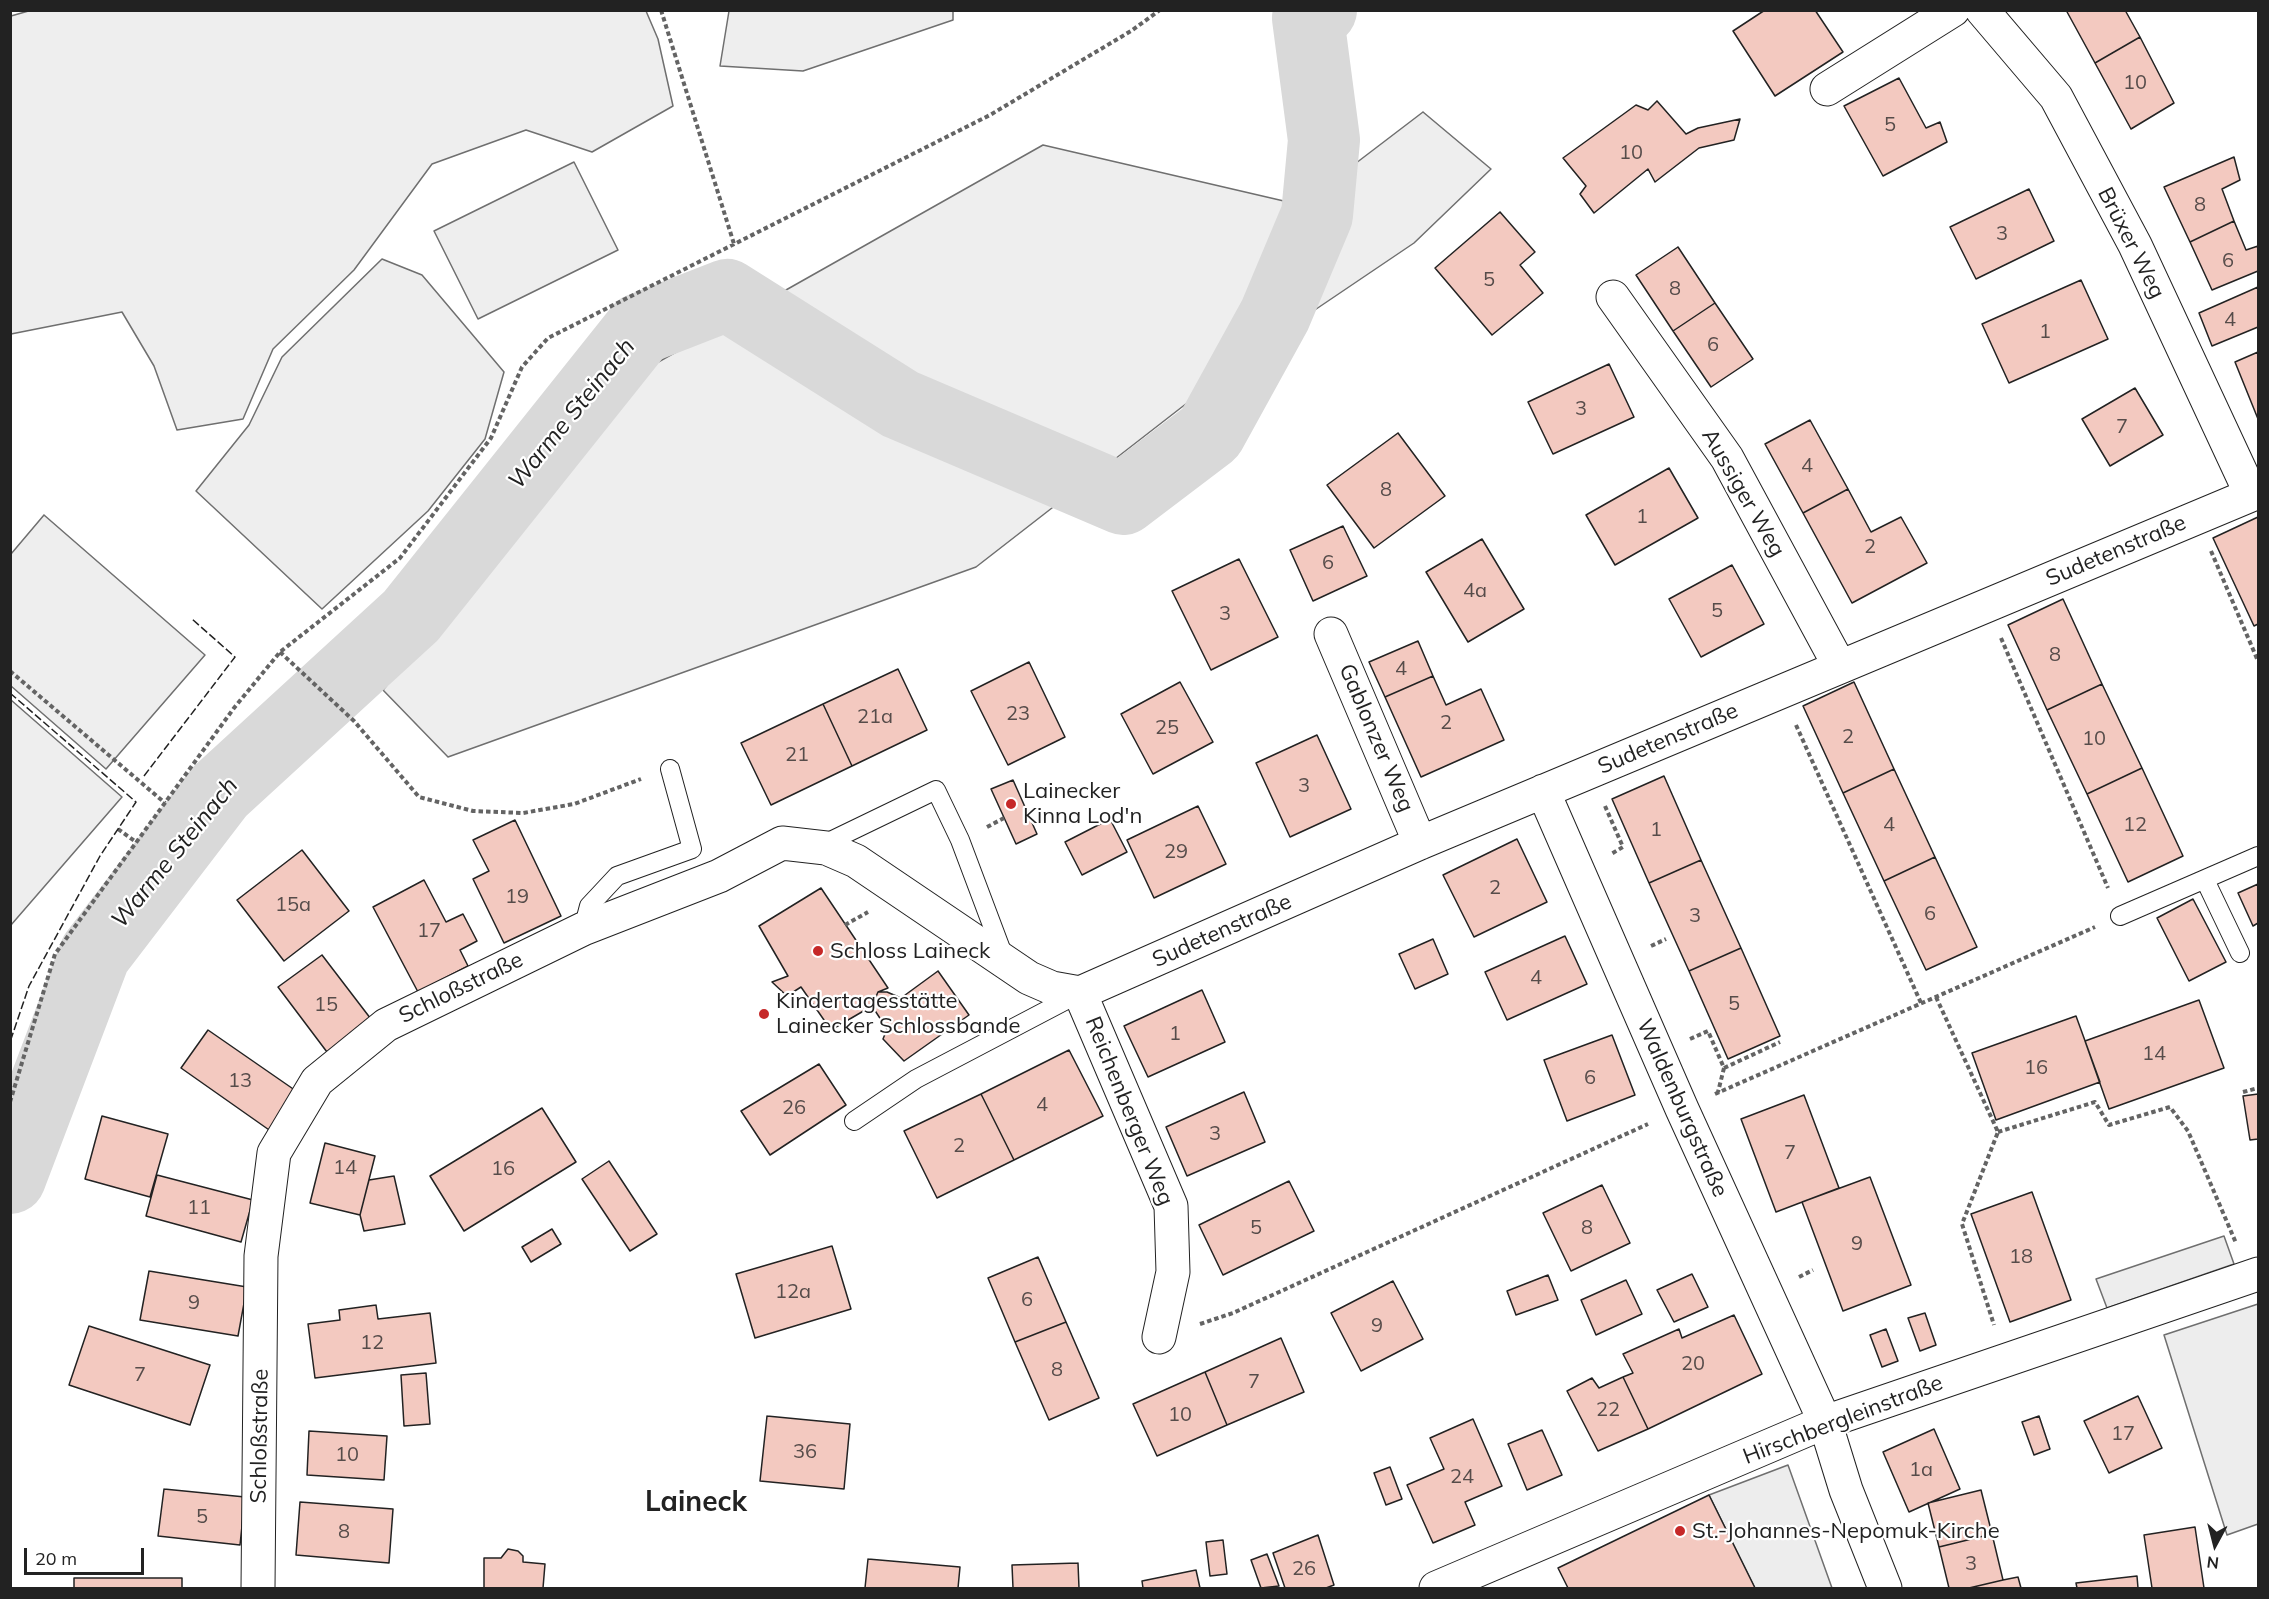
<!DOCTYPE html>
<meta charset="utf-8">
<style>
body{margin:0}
#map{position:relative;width:2269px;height:1599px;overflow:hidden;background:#fff;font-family:Mulish,sans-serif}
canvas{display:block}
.frame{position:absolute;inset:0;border:12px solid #222;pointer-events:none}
.north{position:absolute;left:2185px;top:1515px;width:60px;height:60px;-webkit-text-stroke:4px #fff;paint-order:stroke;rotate:187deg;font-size:16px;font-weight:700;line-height:24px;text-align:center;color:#222}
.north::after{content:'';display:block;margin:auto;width:21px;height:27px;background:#222;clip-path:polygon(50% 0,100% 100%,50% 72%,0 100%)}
.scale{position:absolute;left:24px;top:1548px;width:120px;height:27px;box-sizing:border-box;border:3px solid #222;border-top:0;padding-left:8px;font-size:18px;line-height:21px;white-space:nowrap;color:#222;-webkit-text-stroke:4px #fff;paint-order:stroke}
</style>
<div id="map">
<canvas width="2269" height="1599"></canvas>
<div class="frame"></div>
<div class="north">N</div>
<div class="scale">20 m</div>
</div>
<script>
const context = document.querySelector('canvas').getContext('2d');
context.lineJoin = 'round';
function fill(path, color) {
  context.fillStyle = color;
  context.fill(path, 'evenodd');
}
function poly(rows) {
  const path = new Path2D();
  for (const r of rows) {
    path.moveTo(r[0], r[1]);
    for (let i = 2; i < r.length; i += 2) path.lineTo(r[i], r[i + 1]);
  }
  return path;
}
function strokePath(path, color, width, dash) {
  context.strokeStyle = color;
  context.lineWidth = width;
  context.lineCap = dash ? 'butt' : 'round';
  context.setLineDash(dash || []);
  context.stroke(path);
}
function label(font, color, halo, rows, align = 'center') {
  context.font = font + ' Mulish,sans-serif';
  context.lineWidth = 4.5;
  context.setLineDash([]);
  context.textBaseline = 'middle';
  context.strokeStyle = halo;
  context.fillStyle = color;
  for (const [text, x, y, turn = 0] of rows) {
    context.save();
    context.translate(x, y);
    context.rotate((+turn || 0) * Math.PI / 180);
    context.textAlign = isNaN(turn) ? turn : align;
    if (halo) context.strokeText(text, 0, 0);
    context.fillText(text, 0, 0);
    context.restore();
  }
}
const green = poly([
 [32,10,646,11,658,39,673,106,592,152,526,130,432,164,354,270,273,349,243,419,177,430,154,366,122,312,11,334,11,16,32,10],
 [729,11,953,10,953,20,803,71,720,66,729,11],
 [1423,112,1491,169,1414,243,1254,351,976,567,448,757,383,690,653,365,1043,145,1301,205,1423,112],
 [574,162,618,250,478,319,434,231,574,162],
 [382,259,422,275,504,372,485,439,428,511,322,609,196,491,249,425,282,357,382,259],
 [44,515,205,655,106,769,11,686,11,554,44,515],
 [11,700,122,797,11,925,11,700]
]);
fill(green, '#eee');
strokePath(green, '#6f6f6f', 1.5);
const parking = poly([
 [2224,1236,2234,1264,2107,1308,2096,1279,2224,1236],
 [2258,1304,2258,1524,2227,1535,2164,1335,2258,1304],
 [1788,1465,1832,1588,1755,1588,1709,1495,1788,1465]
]);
fill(parking, '#ededed');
strokePath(parking, '#6f6f6f', 1.5);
strokePath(poly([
 [10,1178,95,954,219,792,411,616,640,329,727,295,900,404,1123,499,1210,433,1275,315,1317,215,1324,140,1308,18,1321,10]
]), '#d9d9d9', 72);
const building = poly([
 [1765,10,1815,10,1843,52,1775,96,1733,31,1765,10],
 [2066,10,2125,10,2140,37,2095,63,2066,10],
 [2140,37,2174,103,2131,129,2095,63,2140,37],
 [1899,78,1926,128,1940,122,1947,142,1883,176,1844,106,1899,78],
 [1657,101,1686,134,1698,128,1740,119,1734,140,1699,148,1655,182,1648,169,1594,213,1580,194,1586,186,1563,158,1636,105,1648,110,1657,101],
 [2234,157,2240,180,2222,189,2234,221,2190,242,2164,187,2234,157],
 [2029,189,2054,241,1976,279,1950,227,2029,189],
 [1500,212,1535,252,1520,265,1543,293,1492,335,1435,268,1500,212],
 [2234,221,2246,250,2258,246,2258,271,2212,290,2190,242,2234,221],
 [1678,247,1715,303,1673,331,1636,275,1678,247],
 [2081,280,2108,339,2009,383,1982,324,2081,280],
 [2258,287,2258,327,2212,346,2199,313,2258,287],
 [1715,303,1753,359,1711,387,1673,331,1715,303],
 [2258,352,2258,419,2235,362,2258,352],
 [1609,364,1634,417,1553,454,1528,402,1609,364],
 [2135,388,2163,435,2110,466,2082,419,2135,388],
 [1810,420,1848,489,1803,513,1765,444,1810,420],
 [1398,433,1445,496,1374,548,1327,485,1398,433],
 [1669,468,1698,518,1615,565,1586,515,1669,468],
 [1848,489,1871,532,1901,517,1927,563,1852,603,1803,513,1848,489],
 [2258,517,2258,624,2254,626,2213,538,2258,517],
 [1343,526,1367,576,1313,601,1290,550,1343,526],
 [1482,539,1524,609,1468,642,1426,572,1482,539],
 [1239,559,1278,637,1211,670,1172,591,1239,559],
 [1732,565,1764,624,1701,657,1669,599,1732,565],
 [2063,599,2102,684,2047,710,2008,625,2063,599],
 [1418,641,1433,676,1385,697,1369,662,1418,641],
 [1029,662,1065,737,1008,765,971,691,1029,662],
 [898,669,927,730,852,766,823,704,898,669],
 [1433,676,1446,705,1481,689,1504,740,1421,777,1385,697,1433,676],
 [1180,682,1213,742,1153,774,1121,714,1180,682],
 [1854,682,1894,769,1843,793,1803,706,1854,682],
 [2102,684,2142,768,2087,794,2047,710,2102,684],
 [823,704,852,766,771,805,741,743,823,704],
 [1317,735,1351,809,1290,837,1256,763,1317,735],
 [2142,768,2183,856,2128,882,2087,794,2142,768],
 [1894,769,1935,857,1884,881,1843,793,1894,769],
 [1664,776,1701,860,1649,883,1612,799,1664,776],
 [1013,780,1037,834,1016,844,991,789,1013,780],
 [1198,806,1226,864,1154,898,1127,840,1198,806],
 [1110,819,1127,852,1082,875,1065,842,1110,819],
 [515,820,561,916,504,943,473,879,489,871,473,840,515,820],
 [1517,839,1547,902,1474,937,1443,875,1517,839],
 [302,850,349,911,284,961,237,900,302,850],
 [1935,857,1977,947,1926,970,1884,881,1935,857],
 [1701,860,1741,948,1689,971,1649,883,1701,860],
 [424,880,446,922,463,914,477,941,460,950,468,966,418,992,373,907,424,880],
 [2258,884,2258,923,2253,926,2238,893,2258,884],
 [821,888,888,988,878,992,872,1006,831,1030,801,987,787,996,772,982,788,976,759,926,821,888],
 [2193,899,2226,962,2189,981,2157,918,2193,899],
 [1565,936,1587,984,1507,1020,1485,972,1565,936],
 [1433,939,1448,974,1415,989,1399,954,1433,939],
 [1741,948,1780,1036,1728,1059,1689,971,1741,948],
 [322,955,374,1023,330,1056,278,987,322,955],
 [938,971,969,1015,904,1061,883,1039,887,1029,872,1006,878,992,887,992,901,998,938,971],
 [1202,990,1225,1042,1148,1077,1124,1026,1202,990],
 [2199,1000,2224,1068,2109,1109,2085,1041,2199,1000],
 [2076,1016,2100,1082,1996,1120,1972,1053,2076,1016],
 [208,1030,299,1093,272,1132,181,1068,208,1030],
 [1612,1035,1635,1095,1567,1121,1544,1060,1612,1035],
 [1069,1050,1103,1116,1014,1160,981,1094,1069,1050],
 [819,1064,846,1105,770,1155,741,1111,819,1064],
 [1244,1092,1265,1142,1187,1176,1166,1127,1244,1092],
 [981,1094,1014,1160,937,1198,904,1131,981,1094],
 [2258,1094,2258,1139,2250,1140,2243,1096,2258,1094],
 [1804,1095,1839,1188,1776,1212,1741,1119,1804,1095],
 [542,1108,576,1162,464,1231,430,1176,542,1108],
 [102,1116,168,1134,150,1197,85,1179,102,1116],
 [325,1143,375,1156,360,1215,310,1203,325,1143],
 [609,1161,657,1234,630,1251,582,1179,609,1161],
 [157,1175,253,1200,241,1242,146,1216,157,1175],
 [394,1176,405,1224,364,1231,360,1215,369,1180,394,1176],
 [1870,1177,1911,1285,1843,1311,1802,1202,1870,1177],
 [1289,1181,1314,1231,1223,1275,1199,1225,1289,1181],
 [1602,1185,1630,1243,1571,1271,1543,1213,1602,1185],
 [2032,1192,2071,1300,2010,1322,1971,1214,2032,1192],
 [552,1229,561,1244,531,1262,522,1247,552,1229],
 [832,1246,851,1309,755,1338,736,1274,832,1246],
 [1038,1257,1066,1322,1015,1342,988,1278,1038,1257],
 [149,1271,247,1287,238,1336,140,1320,149,1271],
 [1692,1274,1708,1307,1674,1322,1657,1290,1692,1274],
 [1548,1275,1558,1300,1516,1315,1507,1291,1548,1275],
 [1626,1280,1642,1314,1596,1335,1581,1300,1626,1280],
 [1393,1281,1423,1339,1361,1371,1331,1313,1393,1281],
 [376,1305,378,1319,430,1313,436,1363,315,1378,308,1324,340,1320,339,1310,376,1305],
 [1925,1313,1936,1345,1920,1351,1908,1318,1925,1313],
 [1734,1315,1762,1374,1648,1429,1623,1377,1633,1373,1623,1354,1679,1329,1682,1338,1734,1315],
 [1066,1322,1099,1398,1049,1420,1015,1342,1066,1322],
 [89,1326,210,1365,190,1425,69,1385,89,1326],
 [1886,1329,1898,1361,1882,1367,1870,1335,1886,1329],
 [1281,1338,1304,1392,1227,1425,1205,1372,1281,1338],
 [1205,1372,1227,1425,1157,1456,1133,1404,1205,1372],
 [426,1373,430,1424,404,1426,401,1375,426,1373],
 [1623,1377,1648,1429,1598,1451,1567,1391,1592,1378,1599,1388,1623,1377],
 [2138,1396,2162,1448,2109,1473,2084,1421,2138,1396],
 [767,1416,850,1424,844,1489,760,1481,767,1416],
 [2039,1416,2050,1449,2034,1455,2022,1422,2039,1416],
 [1473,1419,1502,1486,1465,1502,1475,1525,1433,1543,1407,1485,1444,1469,1430,1438,1473,1419],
 [1934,1429,1960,1489,1909,1512,1883,1452,1934,1429],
 [1542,1430,1562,1475,1527,1490,1508,1444,1542,1430],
 [309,1431,387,1436,384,1480,307,1475,309,1431],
 [1390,1467,1402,1499,1386,1505,1374,1473,1390,1467],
 [164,1489,245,1497,240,1545,158,1536,164,1489],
 [1981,1490,1992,1534,1939,1547,1928,1503,1981,1490],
 [1709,1495,1755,1588,1568,1588,1558,1568,1709,1495],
 [300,1502,393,1509,389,1563,296,1555,300,1502],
 [2195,1527,2204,1588,2152,1588,2144,1535,2195,1527],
 [1992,1534,2003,1580,1969,1588,1949,1588,1939,1547,1992,1534],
 [1318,1535,1334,1585,1326,1588,1285,1588,1273,1553,1318,1535],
 [1223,1540,1227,1574,1210,1576,1206,1542,1223,1540],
 [508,1549,518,1551,523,1556,523,1562,545,1564,543,1588,484,1588,484,1558,501,1558,508,1549],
 [1267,1554,1279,1586,1261,1588,1251,1560,1267,1554],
 [868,1559,960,1567,958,1588,865,1588,868,1559],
 [1078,1563,1079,1588,1013,1588,1012,1565,1078,1563],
 [1196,1570,1200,1588,1143,1588,1142,1581,1196,1570],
 [2137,1576,2138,1588,2077,1588,2076,1583,2137,1576],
 [2018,1577,2021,1588,1969,1588,2003,1580,2018,1577],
 [74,1578,182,1578,182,1588,74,1588,74,1578]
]);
fill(building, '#f3c9c0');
strokePath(building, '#222', 1.5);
const lane = poly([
 [818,847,936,790,960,840,1004,957],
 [2205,880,2240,953],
 [2120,916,2258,856],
 [583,929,589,906,617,876,692,849,670,769],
 [854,1121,916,1079,1076,995]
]);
const street = poly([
 [1982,10,2056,97,2135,245,2251,494],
 [1827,89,1953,10],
 [1613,297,1727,458,1840,667],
 [1331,634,1420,843],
 [1543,791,1682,1109,1825,1422,1846,1490,1885,1588],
 [1080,993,1420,843,2258,492],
 [1080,993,1171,1206,1173,1272,1159,1337],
 [258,1588,261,1256,274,1153,317,1081,386,1025,583,929,719,876,782,843,826,848,856,861,1029,978,1052,988,1080,993],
 [1436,1588,1825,1422,2258,1274]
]);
strokePath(lane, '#222', 20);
strokePath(street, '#222', 35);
strokePath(poly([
 [661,10,734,244],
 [2211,551,2258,661],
 [2001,638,2108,888],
 [280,652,354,721,419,797,473,811,523,813,574,804,641,779],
 [10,671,165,803],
 [1796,725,1921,1003],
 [1605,806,1623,847,1611,854],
 [987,827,1004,818],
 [118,829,136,842],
 [845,925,868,912],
 [1651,946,1666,939],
 [1936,997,1998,1132,1962,1224,1994,1325],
 [1690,1039,1708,1031,1724,1068,1718,1092],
 [1724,1068,1780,1042],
 [2243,1092,2258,1088],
 [1715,1094,2095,927],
 [10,1102,55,954,234,708,280,652,400,558,491,438,522,367,548,338,990,115,1131,31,1160,10],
 [1998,1132,2095,1102,2109,1125,2170,1107,2188,1131,2236,1243],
 [1799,1277,1813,1270],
 [1200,1324,1233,1313,1648,1124]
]), '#646464', 4, [4.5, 3]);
strokePath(lane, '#fff', 18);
strokePath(street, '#fff', 33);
strokePath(poly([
 [10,693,136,802,100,856,29,986,10,1042],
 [144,776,235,657,192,619]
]), '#222', 1.5, [8, 3]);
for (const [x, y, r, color] of [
 [1011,804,6,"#c62828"],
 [818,951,6,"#c62828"],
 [764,1014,6,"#c62828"],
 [1680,1531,6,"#c62828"]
]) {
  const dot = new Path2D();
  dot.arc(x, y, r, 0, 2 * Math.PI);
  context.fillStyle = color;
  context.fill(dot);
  strokePath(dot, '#fff', 2);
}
label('20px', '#564c4a', null, [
 ["10",2135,83],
 ["5",1890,125],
 ["10",1631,153],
 ["8",2200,205],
 ["3",2002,234],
 ["6",2228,261],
 ["5",1489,280],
 ["8",1675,289],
 ["4",2230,320],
 ["1",2045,332],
 ["6",1713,345],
 ["3",1581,409],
 ["7",2122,427],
 ["4",1807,466],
 ["8",1386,490],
 ["1",1642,517],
 ["2",1870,547],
 ["6",1328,563],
 ["4a",1475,591],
 ["5",1717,611],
 ["3",1225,614],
 ["8",2055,655],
 ["4",1401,669],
 ["23",1018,714],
 ["21a",875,717],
 ["2",1446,723],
 ["25",1167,728],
 ["2",1848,737],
 ["10",2094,739],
 ["21",797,755],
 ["3",1304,786],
 ["4",1889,825],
 ["12",2135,825],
 ["1",1656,830],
 ["29",1176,852],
 ["2",1495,888],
 ["19",517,897],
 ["15a",293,905],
 ["6",1930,914],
 ["3",1695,916],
 ["17",429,931],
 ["4",1536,978],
 ["5",1734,1004],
 ["15",326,1005],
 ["1",1175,1034],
 ["14",2154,1054],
 ["16",2036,1068],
 ["6",1590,1078],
 ["13",240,1081],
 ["4",1042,1105],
 ["26",794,1108],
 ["3",1215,1134],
 ["2",959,1146],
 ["7",1790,1153],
 ["14",345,1168],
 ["16",503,1169],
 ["11",199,1208],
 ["5",1256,1228],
 ["8",1587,1228],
 ["9",1857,1244],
 ["18",2021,1257],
 ["12a",793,1292],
 ["6",1027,1300],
 ["9",194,1303],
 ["9",1377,1326],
 ["12",372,1343],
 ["20",1693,1364],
 ["8",1057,1370],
 ["7",140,1375],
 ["7",1254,1382],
 ["22",1608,1410],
 ["10",1180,1415],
 ["17",2123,1434],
 ["36",805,1452],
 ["10",347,1455],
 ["1a",1921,1470],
 ["24",1462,1477],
 ["5",202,1517],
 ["8",344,1532],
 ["3",1971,1564],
 ["26",1304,1569]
]);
label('22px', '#222', '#fff', [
 ["Brüxer Weg",2131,243,63],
 ["Aussiger Weg",1743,493,60],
 ["Sudetenstraße",2116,551,-23],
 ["Gablonzer Weg",1376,738,67],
 ["Sudetenstraße",1668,739,-23],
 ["Sudetenstraße",1222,931,-24],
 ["Schloßstraße",461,988,-26],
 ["Waldenburgstraße",1682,1108,66],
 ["Reichenberger Weg",1129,1111,68],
 ["Hirschbergleinstraße",1843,1420,-21],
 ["Schloßstraße",260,1436,-89]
]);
label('22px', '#222', '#fff', [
 ["Lainecker",1023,791],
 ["Kinna Lod'n",1023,816],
 ["Schloss Laineck",830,951],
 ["Kindertagesstätte",776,1001],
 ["Lainecker Schlossbande",776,1026],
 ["St.-Johannes-Nepomuk-Kirche",1692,1531]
], 'left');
label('italic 24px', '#222', '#fff', [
 ["Warme Steinach",572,414,-51],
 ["Warme Steinach",175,853,-51]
]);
label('bold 28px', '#222', '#fff', [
 ["Laineck",696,1503]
]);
</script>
